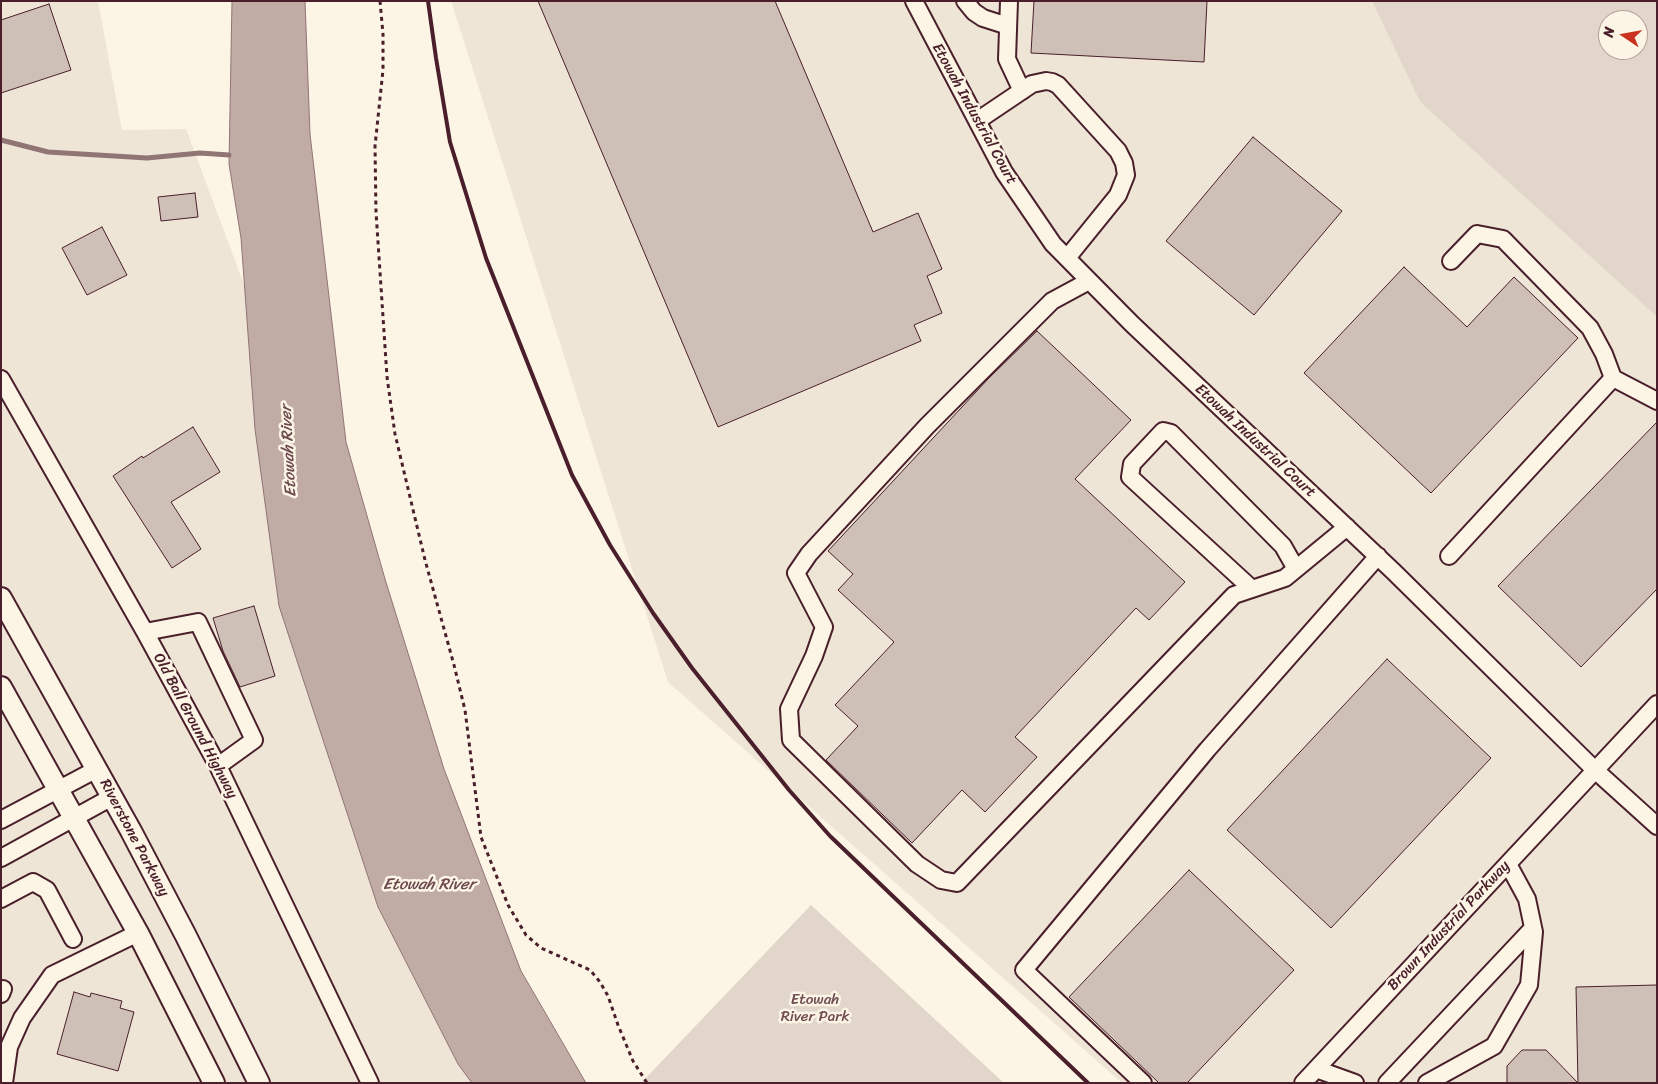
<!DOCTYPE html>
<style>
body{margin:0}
#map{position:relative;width:1658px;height:1084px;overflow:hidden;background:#fcf5e5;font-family:Sriracha,sans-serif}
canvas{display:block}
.frame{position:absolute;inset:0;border:2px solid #4a1f2b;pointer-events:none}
.north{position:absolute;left:1598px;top:10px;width:50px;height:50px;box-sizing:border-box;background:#fcf5e5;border:1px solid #b59f9b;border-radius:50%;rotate:282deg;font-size:14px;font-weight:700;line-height:20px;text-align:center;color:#4a1f2b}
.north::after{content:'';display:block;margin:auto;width:18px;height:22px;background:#c8321e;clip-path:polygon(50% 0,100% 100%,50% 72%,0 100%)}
</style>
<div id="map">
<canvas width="1658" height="1084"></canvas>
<div class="frame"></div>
<div class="north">N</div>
</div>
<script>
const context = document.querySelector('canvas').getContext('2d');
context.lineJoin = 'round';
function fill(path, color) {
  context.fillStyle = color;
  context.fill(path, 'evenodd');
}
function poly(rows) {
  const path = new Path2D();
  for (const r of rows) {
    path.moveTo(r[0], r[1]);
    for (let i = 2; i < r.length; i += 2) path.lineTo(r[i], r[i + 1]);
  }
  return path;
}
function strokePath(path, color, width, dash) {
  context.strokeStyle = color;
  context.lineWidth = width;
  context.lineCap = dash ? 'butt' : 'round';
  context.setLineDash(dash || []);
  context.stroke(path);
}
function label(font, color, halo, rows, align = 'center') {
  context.font = font + ' Sriracha,sans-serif';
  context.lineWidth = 5;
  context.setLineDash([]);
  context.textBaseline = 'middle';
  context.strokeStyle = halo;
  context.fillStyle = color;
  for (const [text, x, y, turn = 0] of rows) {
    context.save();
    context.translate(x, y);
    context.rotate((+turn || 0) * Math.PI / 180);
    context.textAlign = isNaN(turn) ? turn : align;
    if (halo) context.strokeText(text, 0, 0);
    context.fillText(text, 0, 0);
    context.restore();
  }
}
fill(poly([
 [1,1,98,1,122,130,186,129,542,1083,1,1083],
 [451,1,1372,1,1420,102,1657,317,1657,1083,1122,1083,668,682]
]), '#eee5d7');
fill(poly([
 [1372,1,1657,1,1657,317,1420,102],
 [1608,20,1638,20,1638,50,1608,50],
 [811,905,1004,1083,641,1083]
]), '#e2d5ca');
const water = poly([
 [232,1,305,1,310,134,346,442,385,579,444,769,521,971,586,1083,472,1083,458,1064,378,907,279,606,255,429,241,238,229,164,232,1]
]);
fill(water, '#c0aca5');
strokePath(water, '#917474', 1);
strokePath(poly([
 [1,140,48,152,147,158,200,153,229,155]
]), '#917474', 5);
const building = poly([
 [538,1,775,1,873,232,918,213,942,269,927,276,942,313,914,325,921,341,718,427,538,1],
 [1034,1,1207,1,1204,62,1031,53,1034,1],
 [49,4,71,70,1,93,1,20,49,4],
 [1253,137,1342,211,1254,315,1166,241,1253,137],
 [195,193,198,217,161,221,158,197,195,193],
 [102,227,127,275,87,295,62,248,102,227],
 [1404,267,1467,327,1514,277,1578,338,1431,493,1304,373,1404,267],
 [1037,331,1131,420,1075,479,1185,582,1149,620,1136,608,1015,737,1037,757,985,812,962,790,912,843,826,760,858,726,835,705,894,642,838,590,853,574,828,551,988,379,1037,331],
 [1657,422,1657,589,1581,667,1498,586,1657,422],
 [193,427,220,472,171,502,201,549,172,568,113,476,142,456,143,458,193,427],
 [254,606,275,676,240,687,223,651,213,618,254,606],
 [1387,659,1491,758,1331,928,1227,830,1387,659],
 [1189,870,1294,970,1187,1083,1159,1083,1069,997,1189,870],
 [1657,985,1657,1083,1507,1083,1507,1066,1522,1050,1546,1050,1578,1083,1576,987,1657,985],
 [74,992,90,997,91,993,122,1001,120,1008,134,1012,118,1071,57,1054,74,992]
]);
fill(building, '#cfc0b7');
strokePath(building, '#4a1f2b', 1);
const minor = poly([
 [914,1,1004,172,1053,244,1132,324,1394,572,1595,770,1657,826],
 [965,1,974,12,983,18,1008,26],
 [1009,1,1007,59,1022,91],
 [977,121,1032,84,1046,81,1052,82,1058,85,1118,151,1124,163,1126,175,1118,195,1067,258],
 [1451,261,1477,234,1503,239,1590,328,1604,354,1613,378],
 [1089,281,1052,301,927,426,809,554,796,573,824,627,814,656,789,709,791,740,917,864,941,880,957,883,1234,595,1285,578,1347,527],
 [1,379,145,632,218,766,370,1083],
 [1449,556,1613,378,1657,401],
 [1252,589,1130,477,1132,464,1163,431,1171,433,1283,546,1296,569],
 [145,632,198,622,254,740,218,766],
 [1,820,97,769],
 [1,858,112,797],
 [1,899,33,882,47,890,73,939],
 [1,994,3,989],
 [1316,1069,1355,1083],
 [4,1083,9,1047,22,1018,52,975,138,933],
 [1143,1083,1024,970,1207,750,1378,556],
 [1303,1083,1657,704],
 [1387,1083,1533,928],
 [1427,1083,1494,1046,1529,985,1534,932,1527,899,1508,864]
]);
const major = poly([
 [1,598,131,831,186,936,259,1083],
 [1,687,138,933,214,1083]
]);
strokePath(minor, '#4a1f2b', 20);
strokePath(major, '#4a1f2b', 24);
strokePath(poly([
 [380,1,383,34,383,70,375,146,376,212,387,377,395,434,425,560,454,665,465,710,481,837,508,905,526,935,541,948,590,970,600,982,608,996,618,1025,633,1061,647,1083]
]), '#4a1f2b', 3, [4, 4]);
strokePath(minor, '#fcf5e5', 16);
strokePath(major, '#fcf5e5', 20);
strokePath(poly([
 [428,1,436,58,450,142,486,258,572,475,610,545,653,613,692,668,789,790,830,836,1088,1083]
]), '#4a1f2b', 4);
label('15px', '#4a1f2b', '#fcf5e5', [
 ["Etowah Industrial Court",974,114,61],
 ["Etowah Industrial Court",1255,441,43],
 ["Old Ball Ground Highway",195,726,62],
 ["Riverstone Parkway",134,838,62],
 ["Brown Industrial Parkway",1449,926,-47]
]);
label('15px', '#704c53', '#fcf5e5', [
 ["Etowah",815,1000],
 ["River Park",815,1017]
]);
label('italic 16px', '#6d4950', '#fcf5e5', [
 ["Etowah River",289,451,-93],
 ["Etowah River",429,885]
]);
</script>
